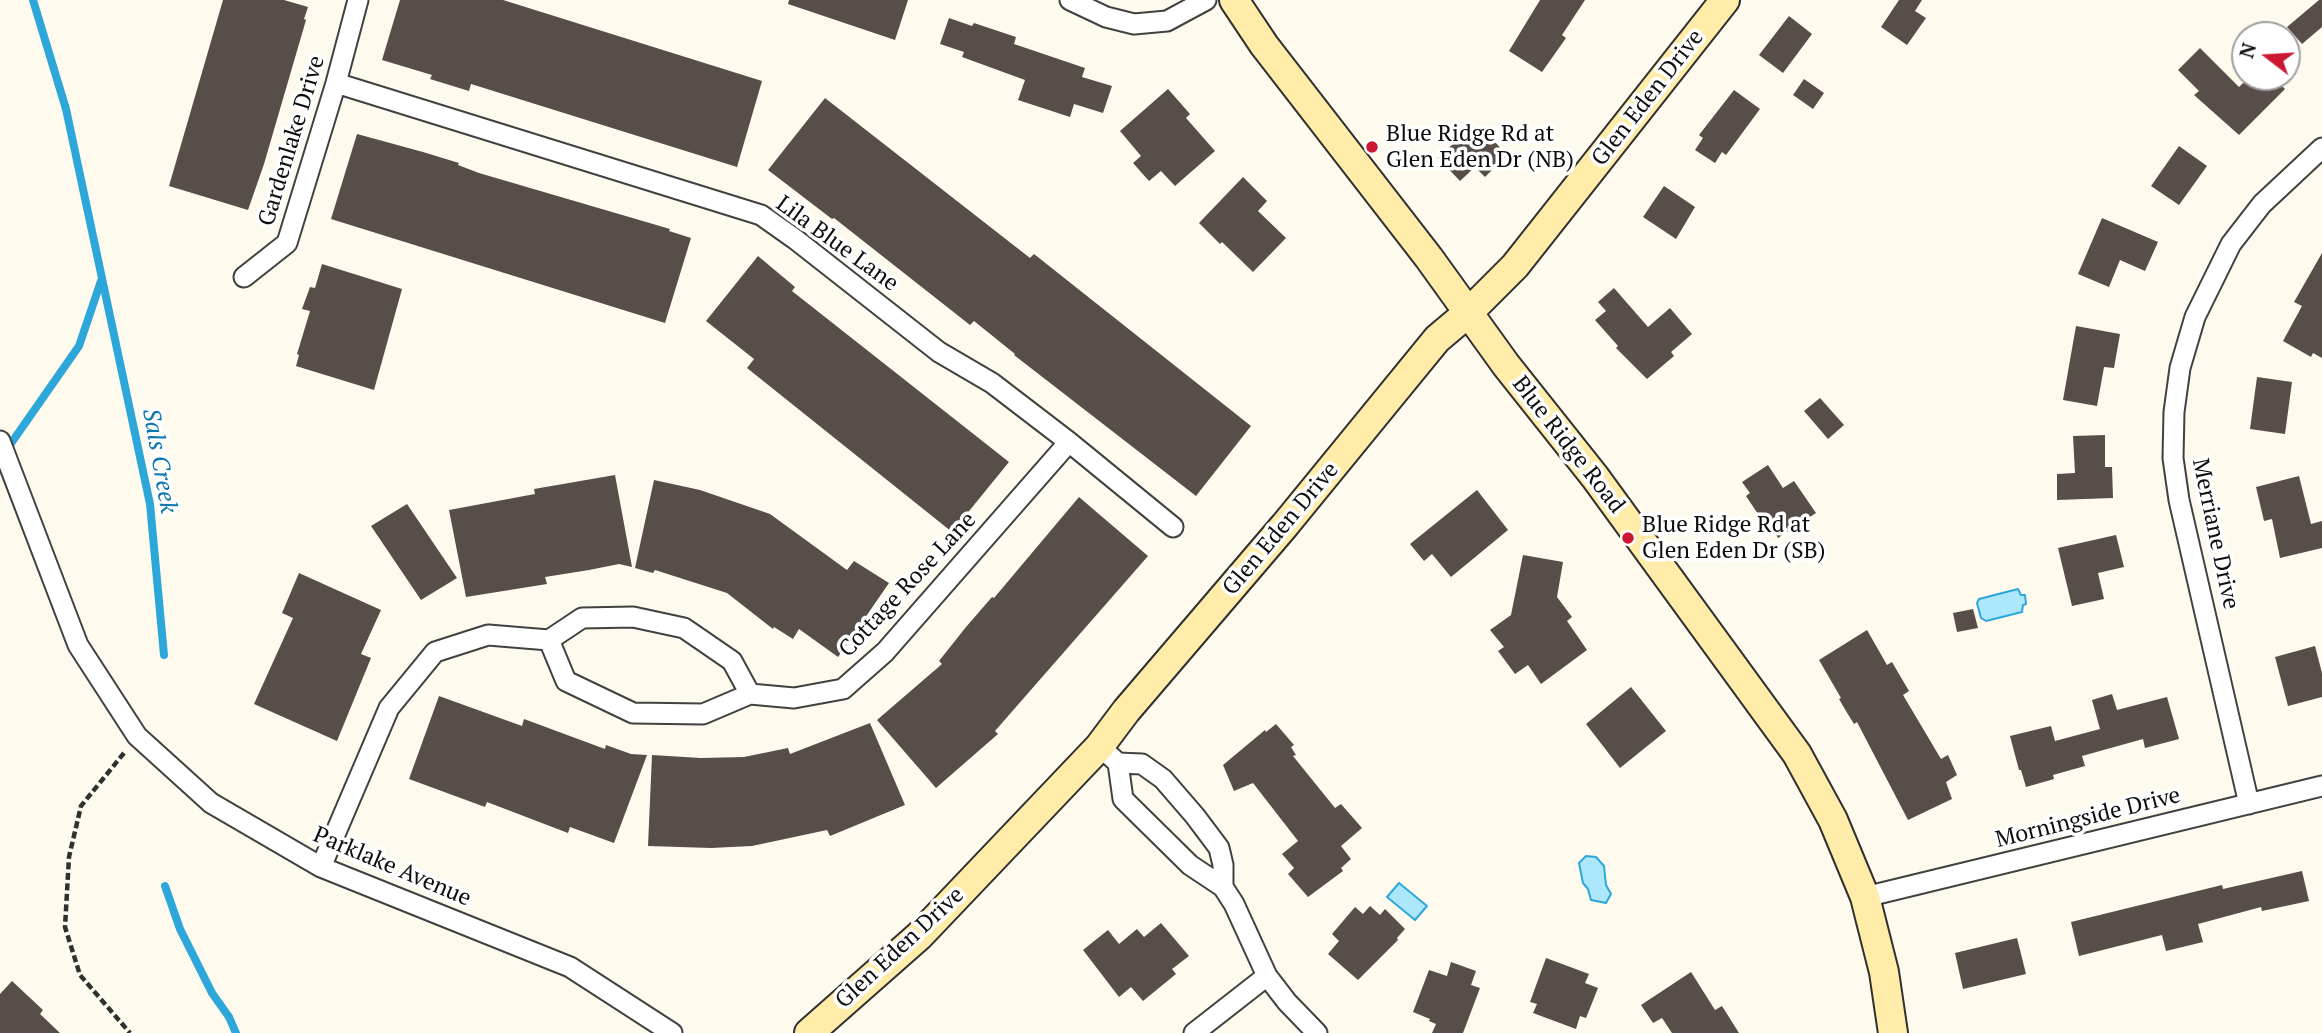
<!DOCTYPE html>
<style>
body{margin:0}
#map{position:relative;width:2322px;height:1033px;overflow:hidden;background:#fffaee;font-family:"PT Serif",serif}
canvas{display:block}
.north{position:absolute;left:2231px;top:21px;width:70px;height:70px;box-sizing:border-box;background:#fff;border:2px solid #9f9f9f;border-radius:50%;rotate:287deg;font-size:19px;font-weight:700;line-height:28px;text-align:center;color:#0e0e0e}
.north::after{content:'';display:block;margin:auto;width:24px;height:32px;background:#cb1833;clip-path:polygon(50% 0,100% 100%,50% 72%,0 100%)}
</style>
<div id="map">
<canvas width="2322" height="1033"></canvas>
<div class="north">N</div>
</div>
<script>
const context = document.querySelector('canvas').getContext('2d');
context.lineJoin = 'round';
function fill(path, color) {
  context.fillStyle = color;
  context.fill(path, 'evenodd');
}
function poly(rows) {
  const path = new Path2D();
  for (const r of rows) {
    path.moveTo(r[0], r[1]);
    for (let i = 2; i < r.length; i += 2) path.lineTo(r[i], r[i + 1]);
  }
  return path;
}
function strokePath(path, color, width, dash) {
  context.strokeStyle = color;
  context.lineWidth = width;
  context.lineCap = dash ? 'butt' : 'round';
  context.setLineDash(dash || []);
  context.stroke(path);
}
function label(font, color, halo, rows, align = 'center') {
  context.font = font + ' "PT Serif",serif';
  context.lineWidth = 7;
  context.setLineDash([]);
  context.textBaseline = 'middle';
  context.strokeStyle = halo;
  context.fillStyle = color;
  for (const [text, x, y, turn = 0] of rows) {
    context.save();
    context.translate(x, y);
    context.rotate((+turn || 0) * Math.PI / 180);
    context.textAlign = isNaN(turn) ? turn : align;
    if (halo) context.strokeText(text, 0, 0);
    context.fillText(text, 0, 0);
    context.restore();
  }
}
const water = poly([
 [2018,589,2021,595,2025,595,2026,604,2023,605,2022,612,1986,621,1981,618,1977,603,1979,599,2018,589],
 [1586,856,1596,857,1604,866,1606,885,1611,894,1606,903,1591,900,1588,889,1583,883,1579,863,1586,856],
 [1399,883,1427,906,1415,920,1387,897,1399,883]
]);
fill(water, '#ade7fc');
strokePath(water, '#2da7da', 2);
strokePath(poly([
 [33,0,66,109,150,504,164,655],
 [5,452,79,346,102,278],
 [165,886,180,929,212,993,229,1017,236,1033]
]), '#2da7da', 8);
fill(poly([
 [223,0,284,0,308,7,304,19,306,20,264,164,248,210,169,186],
 [400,0,503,0,762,81,737,167,471,84,469,91,430,79,432,75,382,60],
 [789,0,908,0,895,40,788,4],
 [1540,0,1585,0,1562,35,1566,38,1542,72,1509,51],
 [1899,0,1922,0,1915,11,1926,18,1907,45,1881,27],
 [2319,0,2322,0,2322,27,2302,44,2287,27],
 [1789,16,1812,34,1783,73,1759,55],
 [949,18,972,26,974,23,1016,37,1014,44,1085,68,1082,77,1112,86,1103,113,1074,104,1070,117,1018,100,1025,80,962,57,964,52,940,44],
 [2200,48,2239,87,2249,77,2273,77,2285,89,2239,135,2194,95,2199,91,2178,70],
 [1804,79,1824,93,1813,109,1793,95],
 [1168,89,1190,114,1186,118,1215,151,1175,186,1161,171,1149,181,1133,163,1141,156,1120,131],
 [1734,90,1760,109,1726,155,1722,152,1715,163,1695,150,1703,138,1699,135],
 [825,98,1030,258,1034,254,1251,426,1196,496,1014,355,1015,354,974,321,970,325,834,218,832,219,768,170],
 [1472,126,1480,126,1507,155,1485,177,1475,167,1460,181,1438,158],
 [357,134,423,152,459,163,458,165,479,173,670,229,669,231,691,238,665,323,331,219],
 [2179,146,2207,166,2179,205,2151,186],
 [1243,177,1267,201,1258,211,1286,238,1253,272,1222,242,1220,244,1199,223],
 [1664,186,1695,207,1676,239,1643,217],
 [2102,218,2158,242,2145,271,2120,260,2109,287,2078,274],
 [2322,253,2322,358,2313,353,2311,357,2283,341,2302,306,2294,302],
 [758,256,795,287,792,291,1009,462,952,532,747,368,754,359,706,321],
 [322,264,402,289,374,390,296,366,299,355,297,354,310,311,302,309,310,287,315,288],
 [1614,288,1648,327,1670,308,1692,334,1671,352,1674,356,1647,379,1616,348,1618,346,1595,320,1606,311,1598,302],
 [2076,326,2120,334,2114,368,2104,367,2097,406,2063,400],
 [2257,377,2292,382,2285,434,2250,429],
 [1820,398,1844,425,1828,439,1804,411],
 [2105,435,2105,467,2112,467,2113,498,2057,500,2057,474,2075,473,2073,436],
 [1768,465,1783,488,1794,481,1816,513,1778,538,1766,518,1762,520,1746,496,1750,493,1742,482],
 [615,475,632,567,619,564,589,570,545,577,547,584,466,597,449,510,535,494,534,489],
 [2299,476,2311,524,2322,521,2322,548,2280,558,2272,519,2264,521,2256,487],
 [654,480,700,490,770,514,847,570,854,561,889,583,838,657,799,629,793,639,774,627,773,629,727,593,655,570,653,573,635,568],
 [1477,490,1508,530,1451,577,1432,554,1424,561,1410,544],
 [1079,497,1148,556,995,731,998,734,936,788,877,720,942,664,939,661,966,627,992,597,994,598],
 [407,504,457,578,421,600,371,526],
 [2116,535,2124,567,2098,573,2104,599,2072,606,2058,548],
 [1523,555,1563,562,1557,597,1572,617,1567,621,1587,650,1541,684,1528,665,1515,674,1498,651,1504,647,1490,630,1511,615],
 [299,573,381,610,361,654,371,658,337,741,254,704,293,618,282,613],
 [1973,609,1978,628,1957,632,1953,613],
 [1867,630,1887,665,1892,662,1909,691,1903,695,1941,759,1948,755,1957,775,1946,782,1952,799,1908,820,1857,722,1854,724,1846,711,1839,699,1841,698,1819,660],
 [2315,646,2322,673,2322,697,2288,706,2275,657],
 [1631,687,1666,731,1620,768,1586,724],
 [2112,694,2117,710,2167,697,2179,739,2145,748,2143,739,2082,756,2085,766,2053,775,2054,779,2026,787,2021,770,2019,770,2010,736,2051,726,2055,741,2100,729,2092,700],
 [439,696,522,726,524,719,605,749,606,745,631,754,647,755,614,843,570,827,568,833,487,802,485,807,409,779],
 [870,723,905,805,830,836,827,830,752,846,711,848,648,846,652,755,701,758,744,757,788,748,790,754],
 [1276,724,1294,745,1291,747,1296,755,1293,756,1335,808,1341,804,1362,828,1341,846,1351,859,1341,868,1343,871,1308,897,1288,874,1294,868,1282,854,1298,841,1253,783,1234,791,1223,765,1265,730,1266,732],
 [2302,871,2309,901,2262,911,2261,907,2198,924,2203,942,2166,951,2162,935,2079,956,2071,922,2222,885,2223,889],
 [1370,906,1380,915,1385,909,1405,929,1397,938,1398,940,1358,980,1328,954,1339,941,1332,934,1355,907,1363,914],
 [1161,923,1189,956,1172,969,1176,974,1143,1001,1131,987,1119,997,1083,950,1108,930,1119,944,1137,929,1144,937],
 [2017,938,2026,974,1963,989,1955,953],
 [1546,958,1589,974,1585,983,1598,988,1586,1018,1580,1016,1576,1029,1533,1013,1537,1004,1530,1002],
 [1451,962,1476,971,1471,985,1480,988,1463,1033,1432,1033,1436,1024,1429,1021,1430,1019,1413,1012,1429,970,1447,976],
 [1691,972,1715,1010,1722,1006,1739,1033,1672,1033,1662,1018,1653,1023,1641,1005],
 [12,981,43,1010,40,1014,60,1033,0,1033,0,994]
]), '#574d49');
const street = poly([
 [1070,0,1106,17,1134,24,1167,21,1206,0],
 [336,83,761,215,795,239,939,352,992,383,1069,442,1173,527],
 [244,277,287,243,336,83,358,0],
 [0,441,78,645,137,736,211,803,321,867,570,967,672,1033],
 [750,694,794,698,843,689,885,652,1069,442],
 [1108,754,1118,763,1142,764,1163,779,1195,816,1219,848,1223,865,1223,887],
 [1118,763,1123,799,1190,865,1223,887,1234,904,1267,976,1287,1002,1317,1033],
 [2249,804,2179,500,2173,458,2174,412,2180,368,2195,317,2231,244,2262,204,2322,148],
 [321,867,389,708,435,652,488,635,549,640,582,618,633,617,684,628,732,661,750,694,703,714,633,713,566,681,549,640],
 [1865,897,2322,786],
 [1194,1033,1267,976]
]);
const secondary = poly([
 [1234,0,1264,45,1429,258,1506,365,1595,477,1797,754,1833,820,1865,897,1884,972,1893,1033],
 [809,1033,919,936,1099,747,1126,711,1285,525,1437,339,1469,312,1515,266,1725,0]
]);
strokePath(street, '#414141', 23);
strokePath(secondary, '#303030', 32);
strokePath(poly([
 [124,753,81,806,69,857,65,927,80,975,130,1033]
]), '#303030', 4.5, [7, 3.5]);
strokePath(street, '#fff', 19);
strokePath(secondary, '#ffeca9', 28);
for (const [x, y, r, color] of [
 [1372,147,7,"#cb1833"],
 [1628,538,7,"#cb1833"]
]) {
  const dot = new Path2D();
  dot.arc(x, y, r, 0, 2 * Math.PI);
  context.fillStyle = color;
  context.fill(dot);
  strokePath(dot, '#fff', 2.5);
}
label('23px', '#0e0e0e', '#fff', [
 ["Glen Eden Drive",1648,98,-52],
 ["Gardenlake Drive",292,141,-73],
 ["Lila Blue Lane",837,244,36],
 ["Blue Ridge Road",1568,445,52],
 ["Glen Eden Drive",1281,529,-50],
 ["Merriane Drive",2215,534,78],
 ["Cottage Rose Lane",908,585,-47],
 ["Morningside Drive",2088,818,-14],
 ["Parklake Avenue",392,867,23],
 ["Glen Eden Drive",900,948,-43]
]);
label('23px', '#0e0e0e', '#fff', [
 ["Blue Ridge Rd at",1386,134],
 ["Glen Eden Dr (NB)",1386,160],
 ["Blue Ridge Rd at",1642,525],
 ["Glen Eden Dr (SB)",1642,551]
], 'left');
label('italic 24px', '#0b76ac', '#fff', [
 ["Sals Creek",159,461,80]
]);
</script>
